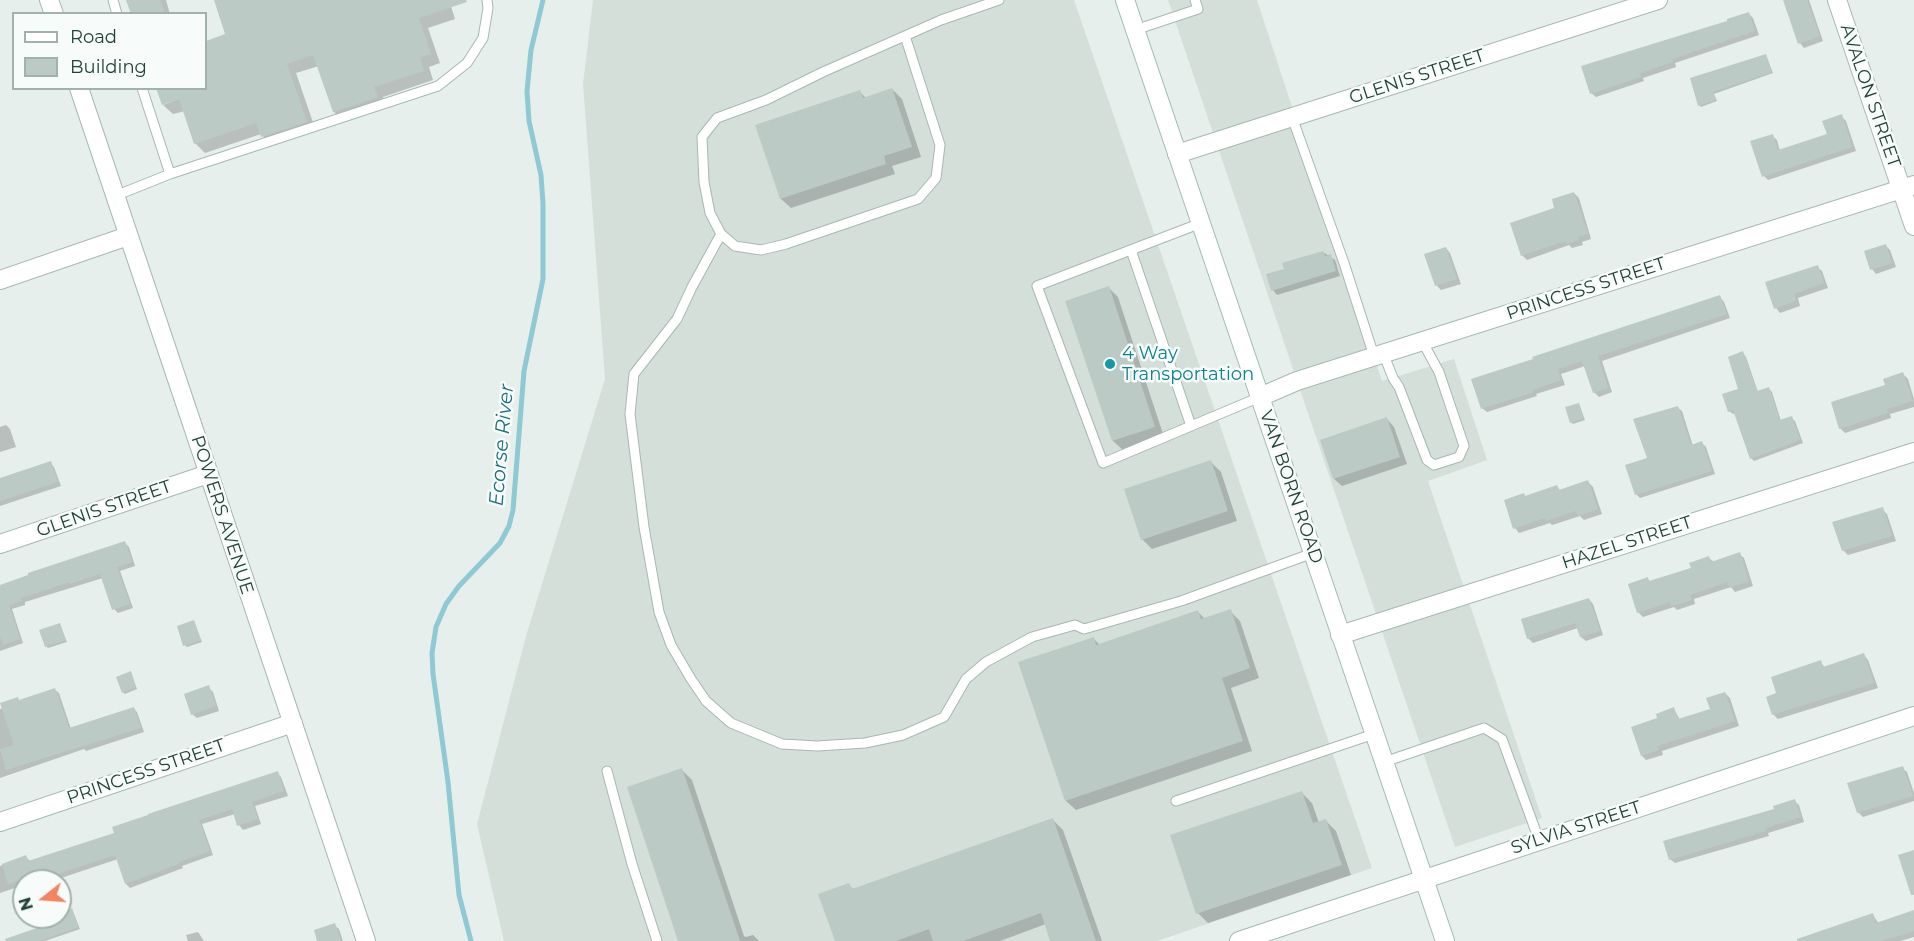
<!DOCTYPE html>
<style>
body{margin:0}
#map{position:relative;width:1914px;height:941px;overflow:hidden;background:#e6efeb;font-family:Montserrat,sans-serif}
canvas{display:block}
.legend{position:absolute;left:12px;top:12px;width:195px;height:78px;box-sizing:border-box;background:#f7fbf9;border:2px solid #a3b1ad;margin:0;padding:8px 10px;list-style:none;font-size:18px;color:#24423a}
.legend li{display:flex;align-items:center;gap:12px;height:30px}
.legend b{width:30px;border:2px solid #a3b1ad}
.north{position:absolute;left:12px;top:869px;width:60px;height:60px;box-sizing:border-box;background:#f7fbf9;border:2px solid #a3b1ad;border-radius:50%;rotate:253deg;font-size:16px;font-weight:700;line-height:24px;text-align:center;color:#24423a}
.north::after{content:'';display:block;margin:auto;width:21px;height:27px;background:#f4845f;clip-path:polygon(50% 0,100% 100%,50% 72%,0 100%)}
</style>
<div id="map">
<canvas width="1914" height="941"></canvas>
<ul class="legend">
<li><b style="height:8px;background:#fff"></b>Road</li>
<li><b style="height:16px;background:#bbcac4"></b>Building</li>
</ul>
<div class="north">N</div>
</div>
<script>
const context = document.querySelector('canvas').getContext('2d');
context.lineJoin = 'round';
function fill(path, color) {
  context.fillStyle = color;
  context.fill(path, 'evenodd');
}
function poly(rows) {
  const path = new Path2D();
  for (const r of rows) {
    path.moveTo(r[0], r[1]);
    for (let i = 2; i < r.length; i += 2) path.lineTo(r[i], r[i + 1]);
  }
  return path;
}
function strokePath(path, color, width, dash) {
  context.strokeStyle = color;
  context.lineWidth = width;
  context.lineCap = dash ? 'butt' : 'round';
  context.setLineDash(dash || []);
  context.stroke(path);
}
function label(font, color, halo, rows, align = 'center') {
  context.font = font + ' Montserrat,sans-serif';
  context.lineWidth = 5;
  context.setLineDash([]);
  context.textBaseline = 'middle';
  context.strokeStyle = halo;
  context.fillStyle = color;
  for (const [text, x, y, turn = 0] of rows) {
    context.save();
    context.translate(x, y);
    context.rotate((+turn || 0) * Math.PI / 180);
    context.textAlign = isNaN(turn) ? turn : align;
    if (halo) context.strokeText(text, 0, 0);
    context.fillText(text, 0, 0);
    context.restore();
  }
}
fill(poly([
 [593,0,1074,0,1372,868,1157,941,504,941,477,824,526,636,605,379,583,84],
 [1168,0,1257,0,1382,381,1454,359,1487,460,1428,481,1542,818,1455,847]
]), '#d4dfda');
fill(poly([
 [128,0,166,0,170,14,132,14],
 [216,0,449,0,455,19,428,28,440,63,429,67,433,80,383,97,386,107,344,122,334,112,319,66,296,73,316,131,272,146,261,134,205,153,195,143,185,111,173,114,163,105,206,88,206,43,227,35],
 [1790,0,1809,0,1823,41,1804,48,1800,43],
 [1749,14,1753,18,1759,35,1675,63,1676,67,1643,78,1644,81,1596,97,1591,93],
 [1766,55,1773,73,1714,94,1717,101,1701,107,1699,105,1692,79],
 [892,89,902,99,921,157,892,166,895,174,791,208,781,199,757,126,860,92,866,98],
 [1841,116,1846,121,1856,151,1768,180,1764,176,1772,136,1777,140,1780,151,1829,135],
 [1574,193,1579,198,1591,239,1582,242,1583,245,1572,248,1569,245,1527,260,1522,255,1556,209],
 [1886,246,1890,250,1896,267,1876,274,1872,269],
 [1446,248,1450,253,1461,284,1441,290,1437,286,1426,255],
 [1323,252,1335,260,1340,276,1277,295,1273,290,1286,270],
 [1817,267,1822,271,1828,288,1798,298,1800,306,1780,313,1776,308],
 [1108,287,1118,297,1164,437,1123,450,1113,441,1067,302],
 [1720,297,1724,302,1730,318,1602,361,1612,392,1599,397,1594,392,1585,366,1561,374,1565,385,1536,394,1537,396,1487,412,1482,408,1473,380],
 [1743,353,1746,357,1758,392,1768,388,1772,392,1781,421,1791,418,1795,421,1803,443,1754,461,1751,458,1736,413,1733,414,1729,411,1740,390],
 [1903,374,1908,379,1914,399,1914,407,1890,414,1891,418,1845,433,1840,428,1887,386],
 [1579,404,1585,420,1573,424,1571,422],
 [1678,408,1682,411,1693,446,1702,443,1706,447,1715,474,1640,498,1636,494,1649,459],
 [1387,419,1394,427,1407,464,1342,486,1334,479],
 [6,425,10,429,16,447,0,452,0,427],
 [1211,462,1221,472,1237,521,1152,549,1142,539],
 [50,463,54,467,61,486,0,506,0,480],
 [1588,482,1593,487,1602,514,1584,520,1580,516,1552,525,1550,523,1519,533,1515,528,1524,495,1526,497,1557,487,1561,491],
 [1882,509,1887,514,1896,541,1848,555,1843,550],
 [125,543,129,547,135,566,120,571,133,608,118,613,114,609,103,578,25,602,25,605,12,609,23,643,0,651,0,587],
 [1739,554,1744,558,1753,586,1735,592,1731,587,1694,599,1695,604,1677,610,1674,607,1643,617,1638,612,1647,579,1651,582,1692,568,1709,558,1714,562],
 [1589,599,1593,604,1603,635,1586,641,1581,637,1578,628,1533,643,1528,638],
 [1230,611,1240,621,1259,678,1231,688,1252,751,1076,810,1066,801,1093,638,1100,645,1198,612,1205,619],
 [194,622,202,642,187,647,185,645],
 [59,624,67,642,48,648,46,646],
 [1864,655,1868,660,1878,688,1778,719,1773,714,1778,694,1820,661,1825,668],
 [131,673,137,689,125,694,123,692],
 [208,687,213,692,219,711,197,718,192,714],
 [55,690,59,693,71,729,133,708,137,712,144,732,86,751,84,749,0,778,0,709],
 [1725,693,1730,698,1739,726,1662,751,1663,755,1646,760,1642,756,1659,719,1674,709,1680,720,1712,710],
 [1902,768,1907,772,1914,793,1914,801,1863,817,1858,812],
 [682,770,692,780,744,936,746,937,753,935,759,941,680,941],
 [277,772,281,777,288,796,255,806,261,824,243,830,239,825,235,814,202,824,213,855,182,866,183,868,130,888,126,884,118,859,58,879,54,875,35,881,24,881,24,885,0,893,0,866,26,857,31,862,115,834],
 [1302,793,1312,803,1319,823,1326,821,1336,831,1351,875,1208,923,1198,913],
 [1794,801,1799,805,1804,822,1768,833,1769,836,1675,863,1670,859],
 [1053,820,1063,830,1102,941,1052,941,1046,924,1000,941,836,941,849,885,854,890],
 [72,910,80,929,45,941,23,941,58,922,57,917,60,917,60,914],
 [1914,912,1914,937,1900,941,1818,941,1873,915,1879,924],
 [334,925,339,929,343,941,319,941],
 [198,932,204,941,188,941,186,935]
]), '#0003');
strokePath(poly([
 [471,941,459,895,448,782,433,674,432,653,436,627,446,604,459,586,500,543,509,526,513,510,524,371,543,279,543,204,541,175,529,121,527,91,531,50,543,0]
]), '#8ec9d4', 5);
fill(poly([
 [126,0,160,0,165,14,131,14],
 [214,0,466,0,467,2,419,18,431,54,420,57,424,71,374,87,378,97,333,112,313,55,287,64,307,122,261,137,256,123,194,144,179,99,162,105,156,88,206,88,206,41,225,34],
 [1783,0,1807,0,1820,36,1798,44],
 [1749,12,1755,31,1672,59,1673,62,1640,73,1641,77,1590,94,1581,66,1727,21,1727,19],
 [1766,54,1772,72,1713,92,1716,100,1698,106,1690,78],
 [892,88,912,147,884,156,886,164,780,199,755,125,860,90,863,98],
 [1842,114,1852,147,1762,177,1750,141,1773,134,1778,150,1827,134,1822,121],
 [1574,192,1588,234,1578,237,1579,240,1566,244,1565,241,1521,256,1510,223,1554,208,1552,199],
 [1886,244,1892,263,1870,270,1864,251],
 [1446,247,1457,279,1435,286,1424,254],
 [1323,251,1325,256,1331,254,1336,271,1271,291,1266,274,1284,269,1282,263],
 [1818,265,1824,283,1794,294,1796,301,1774,309,1765,282],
 [1109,286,1155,427,1112,441,1065,301],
 [1720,295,1727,314,1598,356,1608,388,1593,393,1582,361,1558,369,1561,380,1533,390,1534,392,1481,409,1471,379,1533,359,1532,357],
 [1743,351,1757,391,1769,387,1780,420,1792,416,1800,440,1750,459,1733,410,1728,412,1722,394,1738,389,1728,357],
 [1903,372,1913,401,1887,409,1888,413,1839,429,1831,402,1885,385,1883,379],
 [1579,403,1584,418,1570,423,1565,407],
 [1678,406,1691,445,1702,441,1712,471,1635,495,1625,465,1647,458,1633,419],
 [1387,417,1400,457,1333,479,1320,440],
 [1211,460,1228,511,1141,540,1124,489],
 [51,461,58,482,0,501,0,478],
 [1588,480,1598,509,1578,516,1576,511,1546,521,1545,518,1513,529,1504,500,1524,493,1525,496,1557,485,1559,490],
 [1883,507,1892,536,1842,551,1832,522],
 [125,541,132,562,117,567,130,604,112,610,100,574,70,584,70,582,21,598,22,601,9,605,20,639,3,645,0,636,0,585,28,575,28,573],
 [1740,552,1749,581,1729,588,1727,582,1690,595,1692,600,1671,606,1670,602,1637,613,1628,584,1648,577,1649,581,1691,568,1689,563,1709,556,1711,562],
 [1589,598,1600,631,1580,637,1575,623,1527,639,1521,619],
 [1231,609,1250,668,1222,678,1243,741,1065,801,1018,662,1094,637,1096,645,1198,610,1201,619],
 [194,620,201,640,183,646,177,626],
 [60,623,66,640,45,647,39,630],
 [1864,653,1874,683,1772,715,1766,697,1776,693,1771,677,1821,660,1823,667],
 [131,671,136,687,122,693,116,677],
 [209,685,216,706,191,715,184,694],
 [55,688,69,728,134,707,141,728,6,770,0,749,14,745,0,703,18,697,19,700],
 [1725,692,1735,721,1658,746,1659,750,1641,756,1631,727,1657,718,1656,714,1674,707,1678,719,1710,709,1706,698],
 [1903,766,1913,796,1857,813,1847,783],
 [682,768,740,941,678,941,627,787],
 [278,771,284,791,252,802,258,819,237,826,232,809,199,820,210,851,179,862,179,864,125,884,115,855,52,876,51,870,8,884,2,864,26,855,28,861,114,833,112,827,148,815,148,814],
 [1302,791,1313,823,1326,819,1342,865,1196,914,1170,835],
 [1795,799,1801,817,1765,828,1766,831,1669,860,1663,841,1774,809,1773,806],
 [1053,818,1096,941,1050,941,1041,913,963,941,933,941,929,929,896,941,835,941,818,894,849,883,852,889],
 [1914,850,1914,895,1911,895,1898,855],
 [72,908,79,927,39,941,6,941,5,939,57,921,55,917,60,917,60,912],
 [1914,910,1914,931,1898,936,1880,941,1797,941,1797,939,1873,913,1876,923],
 [335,923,341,941,317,941,314,930]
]), '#bbcac4');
const service = poly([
 [113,0,117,14],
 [1135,30,1198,9,1195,0],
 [905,36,940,145,936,178,918,199,786,244,761,250,735,246,721,234,710,213,704,182,702,137,717,118,766,100,823,72,941,20,999,0],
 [142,88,170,174],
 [1292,117,1344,263,1374,356],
 [115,196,170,174,438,86,467,63,483,38,488,8,487,0],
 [1201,223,1037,286,1103,463,1260,397],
 [721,234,692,287,677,319,634,374,630,414,644,527,659,612,671,645,691,679,706,701,731,723,782,744,817,746,865,743,903,735,944,717,966,679,986,662,1032,637,1075,625,1084,629,1181,601,1313,553],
 [1131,250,1191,426],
 [1383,353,1393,378,1399,387,1427,460,1434,465,1459,457,1464,446,1439,372,1422,341],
 [1384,762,1484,728,1502,739,1539,840],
 [607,771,632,864,657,941],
 [1176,801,1374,734]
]);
const minor = poly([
 [49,0,54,14],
 [1837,0,1914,226],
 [79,88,366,941],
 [1177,154,1658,0],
 [0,280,128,236],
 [1260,397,1297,381,1914,185],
 [0,544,208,474],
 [1340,635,1914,452],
 [0,822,293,723],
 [1239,941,1914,716]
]);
const secondary = poly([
 [1125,0,1445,941]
]);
strokePath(service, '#a8b8b2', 11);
strokePath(minor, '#a8b8b2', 20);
strokePath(secondary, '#a4bbb3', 20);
strokePath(service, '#fff', 9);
strokePath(minor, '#fff', 18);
strokePath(secondary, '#fff', 18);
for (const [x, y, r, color] of [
 [1110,364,6,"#0f9aa8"]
]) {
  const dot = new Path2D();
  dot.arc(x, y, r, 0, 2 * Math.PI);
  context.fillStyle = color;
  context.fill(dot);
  strokePath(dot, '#f7fbf9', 2);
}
label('18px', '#24423a', '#f7fbf9', [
 ["GLENIS STREET",1417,77,-18],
 ["AVALON STREET",1870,96,71],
 ["PRINCESS STREET",1586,289,-18],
 ["VAN BORN ROAD",1291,487,71],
 ["GLENIS STREET",104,509,-19],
 ["POWERS AVENUE",222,515,72],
 ["HAZEL STREET",1627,543,-18],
 ["PRINCESS STREET",146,772,-19],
 ["SYLVIA STREET",1576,828,-18]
]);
label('18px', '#0d838f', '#f7fbf9', [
 ["4 Way",1122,354],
 ["Transportation",1122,375]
], 'left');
label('italic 20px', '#1c6f80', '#f7fbf9', [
 ["Ecorse River",502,445,-85]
]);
</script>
